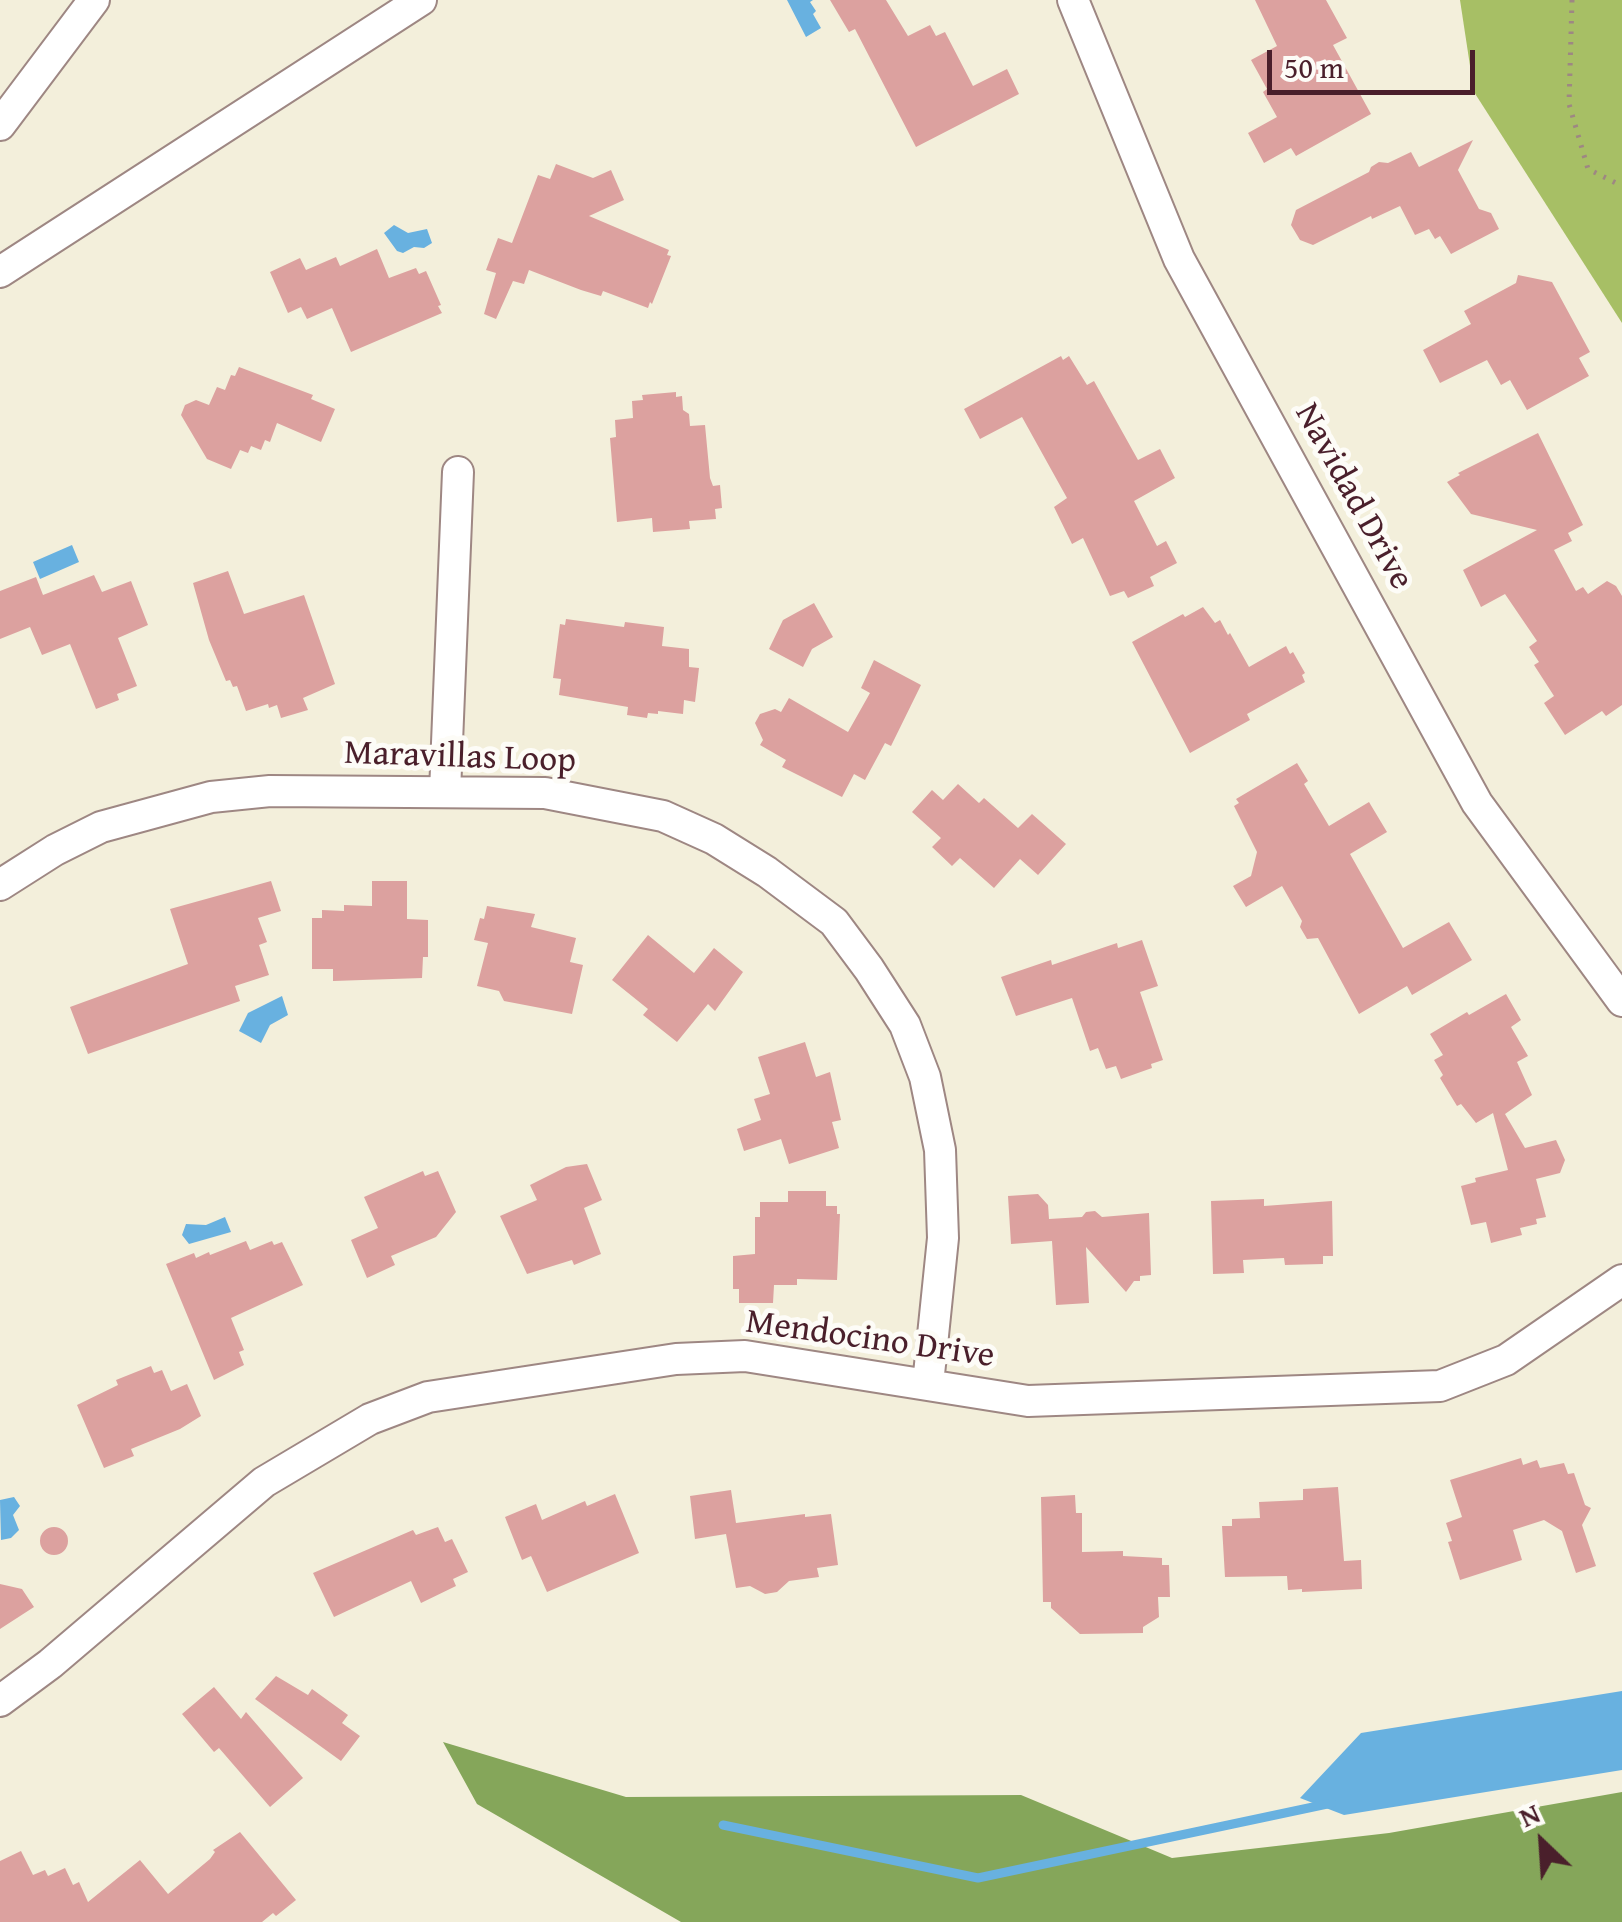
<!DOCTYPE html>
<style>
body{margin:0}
#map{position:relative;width:1622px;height:1922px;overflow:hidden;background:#f3efdb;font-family:"Gentium Book Plus",serif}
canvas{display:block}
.north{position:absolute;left:1492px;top:1792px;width:100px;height:100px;-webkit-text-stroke:8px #fdfcf7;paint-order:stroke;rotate:335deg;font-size:28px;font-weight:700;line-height:40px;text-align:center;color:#4a1f2b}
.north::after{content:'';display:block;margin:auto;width:35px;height:45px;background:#4a1f2b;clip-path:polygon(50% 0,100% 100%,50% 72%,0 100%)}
.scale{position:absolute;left:1267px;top:50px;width:208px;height:45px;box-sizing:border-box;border:5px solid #4a1f2b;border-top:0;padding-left:12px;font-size:30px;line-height:35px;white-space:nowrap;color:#4a1f2b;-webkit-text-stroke:8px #fdfcf7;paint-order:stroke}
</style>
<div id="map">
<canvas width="1622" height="1922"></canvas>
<div class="north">N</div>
<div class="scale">50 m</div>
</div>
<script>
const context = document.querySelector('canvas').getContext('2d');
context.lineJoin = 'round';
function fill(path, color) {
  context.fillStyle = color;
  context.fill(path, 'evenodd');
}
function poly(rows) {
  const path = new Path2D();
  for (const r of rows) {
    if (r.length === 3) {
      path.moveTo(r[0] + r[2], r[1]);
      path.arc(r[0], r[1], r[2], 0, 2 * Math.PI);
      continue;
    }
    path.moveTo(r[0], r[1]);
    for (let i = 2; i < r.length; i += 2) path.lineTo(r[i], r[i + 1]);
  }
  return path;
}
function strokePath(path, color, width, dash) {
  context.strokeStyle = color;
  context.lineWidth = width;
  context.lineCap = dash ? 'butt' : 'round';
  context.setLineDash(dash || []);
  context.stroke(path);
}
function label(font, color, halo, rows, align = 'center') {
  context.font = font + ' "Gentium Book Plus",serif';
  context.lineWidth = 10;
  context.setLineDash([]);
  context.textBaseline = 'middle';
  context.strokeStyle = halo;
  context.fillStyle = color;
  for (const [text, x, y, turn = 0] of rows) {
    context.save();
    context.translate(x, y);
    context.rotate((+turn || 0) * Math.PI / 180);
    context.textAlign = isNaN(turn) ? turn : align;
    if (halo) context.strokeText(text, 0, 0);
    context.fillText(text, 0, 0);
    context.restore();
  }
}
fill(poly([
 [1460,0,1622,0,1622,323,1474,92]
]), '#a7bf65');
fill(poly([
 [443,1742,626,1797,1021,1795,1172,1858,1389,1833,1622,1792,1622,1922,681,1922,477,1804]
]), '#85a65a');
fill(poly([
 [787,0,813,0,810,2,816,11,813,14,821,28,806,37],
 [394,225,408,233,427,229,432,243,424,248,414,247,403,253,397,251,384,233],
 [72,545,79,562,40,579,33,562],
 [282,996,288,1015,270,1025,261,1043,239,1031,248,1013],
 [225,1217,231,1232,189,1244,182,1235,186,1224,206,1225],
 [14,1497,20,1506,13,1515,19,1530,11,1538,1,1540,0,1500],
 [1622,1691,1622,1770,1344,1815,1300,1798,1361,1733]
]), '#68b1e0');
strokePath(poly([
 [723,1825,978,1878,1332,1803]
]), '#68b1e0', 9);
fill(poly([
 [830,0,886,0,908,36,930,25,936,36,945,32,973,86,1007,69,1019,94,916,147,855,29,849,32],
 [1255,0,1326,0,1347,38,1333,45,1371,114,1296,156,1291,148,1264,163,1248,133,1277,117,1263,92,1267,89,1251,60,1277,46],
 [1473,140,1458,170,1479,209,1491,213,1499,229,1451,254,1440,236,1435,239,1429,229,1415,235,1400,206,1372,219,1371,216,1313,245,1300,240,1291,225,1296,210,1369,172,1371,167,1379,162,1388,163,1411,152,1419,167],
 [556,164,593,178,611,170,624,200,589,216,669,250,667,255,671,256,652,304,650,302,648,308,603,291,601,296,581,290,529,270,524,284,513,281,496,319,484,314,496,273,486,270,498,238,512,243,538,175,550,179],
 [377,249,389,278,416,268,419,274,426,271,441,305,438,306,442,313,351,352,332,308,307,319,301,307,288,313,270,272,300,258,306,270,336,257,340,266],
 [1518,275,1552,282,1590,352,1579,358,1589,376,1527,410,1510,380,1501,385,1487,360,1440,383,1423,350,1471,324,1464,311,1516,283],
 [1061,356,1063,360,1069,356,1087,385,1094,381,1138,460,1160,449,1175,478,1134,501,1157,546,1166,541,1177,563,1150,577,1154,586,1128,598,1124,591,1110,596,1083,538,1072,544,1054,507,1067,498,1022,417,980,439,964,409],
 [239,367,313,395,311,399,335,409,321,442,277,423,270,442,265,440,261,450,251,446,248,453,240,450,231,469,207,459,181,415,185,405,196,400,209,405,217,387,225,390,231,375,235,376],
 [676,392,676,397,682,396,683,410,689,414,690,426,705,425,710,478,713,486,720,485,722,508,715,509,716,519,689,521,690,529,653,532,652,518,617,522,610,438,616,437,615,420,633,418,632,401,643,400,642,395],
 [1538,433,1583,525,1568,533,1572,541,1554,550,1576,591,1583,587,1588,594,1607,581,1616,586,1622,596,1622,705,1606,716,1602,711,1565,735,1544,703,1554,696,1534,665,1539,662,1529,647,1537,641,1505,594,1481,607,1463,570,1537,530,1471,514,1447,482,1460,475,1458,473],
 [228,571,244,614,304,595,335,684,303,698,308,710,281,718,277,705,269,708,268,704,246,711,237,686,233,687,230,680,226,681,209,640,193,583],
 [94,575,102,592,131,581,148,625,118,638,137,686,117,694,119,700,96,709,70,644,42,655,30,627,0,639,0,591,36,577,43,595],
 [814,603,833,637,812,649,803,667,769,649,783,620],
 [1203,607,1215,623,1220,620,1228,635,1230,633,1249,667,1286,646,1290,654,1293,652,1305,673,1302,675,1305,682,1247,714,1250,720,1190,753,1132,642,1183,614,1185,617],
 [566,619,624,627,625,622,664,627,662,646,689,649,689,667,699,668,695,702,684,700,683,714,658,711,658,714,648,713,647,718,627,715,628,707,559,695,561,679,553,678,560,624,565,625],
 [874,660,921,685,891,746,885,743,865,780,854,774,842,797,782,767,786,760,760,745,763,740,755,723,760,714,775,709,781,712,789,698,848,732,870,693,861,688],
 [1297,763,1308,781,1304,784,1329,826,1369,802,1387,832,1350,854,1403,948,1449,922,1472,960,1412,995,1407,986,1359,1014,1318,938,1307,939,1300,927,1302,921,1282,886,1246,907,1233,886,1251,876,1257,852,1234,806,1239,803,1236,799],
 [958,784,979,803,984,798,1018,828,1032,814,1066,844,1038,875,1020,859,994,888,960,858,952,866,932,847,941,838,912,812,932,790,943,800],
 [271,881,281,911,258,918,267,942,259,945,269,975,235,986,240,1001,88,1054,70,1007,188,964,170,909],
 [372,881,407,881,407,919,428,920,428,957,423,957,422,978,333,981,333,969,312,969,312,918,322,918,322,910,344,911,344,905,372,906],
 [487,906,535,914,531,927,576,938,570,962,583,965,572,1014,504,1001,499,991,477,986,488,943,474,940,480,918,484,919],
 [648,935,694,973,714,948,743,972,715,1011,708,1004,677,1042,643,1015,648,1009,612,980],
 [1142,940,1158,986,1140,992,1163,1060,1151,1064,1152,1068,1121,1079,1116,1066,1106,1069,1098,1048,1090,1051,1072,998,1016,1016,1001,977,1051,960,1052,965,1117,943,1118,948],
 [1506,994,1521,1020,1511,1027,1528,1056,1517,1062,1532,1095,1505,1114,1525,1148,1556,1140,1565,1160,1560,1173,1536,1179,1546,1217,1536,1219,1537,1224,1520,1228,1522,1235,1491,1243,1486,1222,1471,1225,1461,1186,1476,1182,1475,1178,1508,1170,1493,1113,1476,1123,1461,1104,1457,1106,1440,1078,1443,1075,1434,1060,1443,1055,1430,1034,1467,1012,1469,1015],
 [805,1042,816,1077,830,1072,841,1120,832,1122,839,1148,789,1164,781,1139,744,1151,737,1129,761,1120,754,1099,770,1094,758,1057],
 [587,1164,602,1200,584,1208,601,1254,574,1265,572,1260,527,1274,500,1216,537,1200,530,1185,566,1167],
 [423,1171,425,1176,438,1171,456,1212,436,1237,391,1256,395,1265,367,1278,351,1240,378,1228,364,1197],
 [788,1191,826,1191,826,1206,837,1206,837,1214,840,1214,837,1280,797,1279,797,1285,774,1285,773,1303,739,1303,739,1289,733,1289,733,1256,755,1254,755,1217,760,1217,760,1202,788,1202],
 [1038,1194,1048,1205,1049,1219,1082,1217,1086,1212,1095,1211,1102,1217,1149,1213,1151,1275,1140,1276,1140,1281,1134,1281,1126,1292,1086,1247,1089,1303,1056,1305,1052,1241,1011,1244,1008,1196],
 [1264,1199,1264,1206,1332,1201,1333,1256,1323,1256,1323,1264,1285,1265,1284,1258,1243,1260,1244,1273,1213,1274,1211,1201],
 [246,1241,250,1250,272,1241,274,1245,282,1242,303,1285,231,1318,244,1350,239,1352,244,1365,214,1380,166,1264,194,1253,196,1258,209,1252,210,1255],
 [151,1366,154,1373,162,1370,171,1391,187,1384,201,1416,180,1429,131,1449,134,1456,104,1468,77,1405,118,1385,116,1380],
 [1521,1458,1523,1465,1537,1460,1540,1468,1564,1463,1568,1474,1574,1473,1585,1505,1591,1508,1582,1525,1596,1566,1576,1573,1562,1531,1544,1520,1513,1530,1522,1560,1460,1580,1448,1542,1452,1541,1446,1523,1462,1517,1450,1480],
 [1338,1487,1344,1561,1361,1560,1362,1589,1302,1592,1302,1589,1288,1590,1287,1576,1225,1577,1222,1526,1232,1526,1232,1519,1260,1518,1259,1502,1303,1500,1303,1489],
 [731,1490,736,1523,805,1514,805,1517,831,1514,838,1565,817,1568,819,1577,789,1581,777,1592,765,1594,750,1586,736,1588,726,1534,695,1539,690,1496],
 [615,1494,639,1553,547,1592,531,1556,522,1560,505,1517,536,1504,542,1520,585,1501,587,1506],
 [1075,1495,1076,1513,1082,1513,1082,1552,1123,1551,1123,1556,1162,1558,1162,1565,1169,1565,1170,1597,1158,1597,1159,1617,1143,1627,1143,1633,1080,1634,1051,1608,1051,1602,1043,1602,1041,1497],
 [438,1527,445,1542,452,1539,468,1572,453,1579,456,1586,421,1603,411,1581,334,1617,313,1573,413,1530,416,1535],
 [54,1541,14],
 [0,1584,22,1589,34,1607,0,1629],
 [276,1676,308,1695,312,1689,348,1715,342,1723,360,1736,341,1761,255,1699],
 [214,1687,241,1719,246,1712,303,1778,270,1807,219,1748,214,1752,182,1714],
 [240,1832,296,1900,276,1916,273,1913,262,1922,0,1922,0,1861,21,1851,33,1875,45,1870,48,1876,65,1868,73,1885,79,1882,88,1902,140,1860,168,1894,210,1859,215,1852,213,1850]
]), '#dca19f');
const minor = poly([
 [1073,0,1179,259,1477,803,1622,1001],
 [0,125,94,0],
 [0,272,421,0],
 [445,792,458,472],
 [0,885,55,850,101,827,211,797,270,791,545,793,663,816,714,839,767,872,834,922,869,969,905,1025,925,1077,940,1150,943,1238,928,1384],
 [0,1701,50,1664,264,1482,370,1419,428,1397,676,1359,745,1356,1028,1401,1440,1386,1506,1360,1622,1280]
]);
strokePath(minor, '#9e8783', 34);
strokePath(poly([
 [1572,0,1569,104,1588,169,1622,186]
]), '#9e8783', 5, [2.5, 8]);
strokePath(minor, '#fff', 30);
label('35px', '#4a1f2b', '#fdfcf7', [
 ["Navidad Drive",1353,497,61],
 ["Maravillas Loop",460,758,2],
 ["Mendocino Drive",870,1340,8]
]);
</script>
